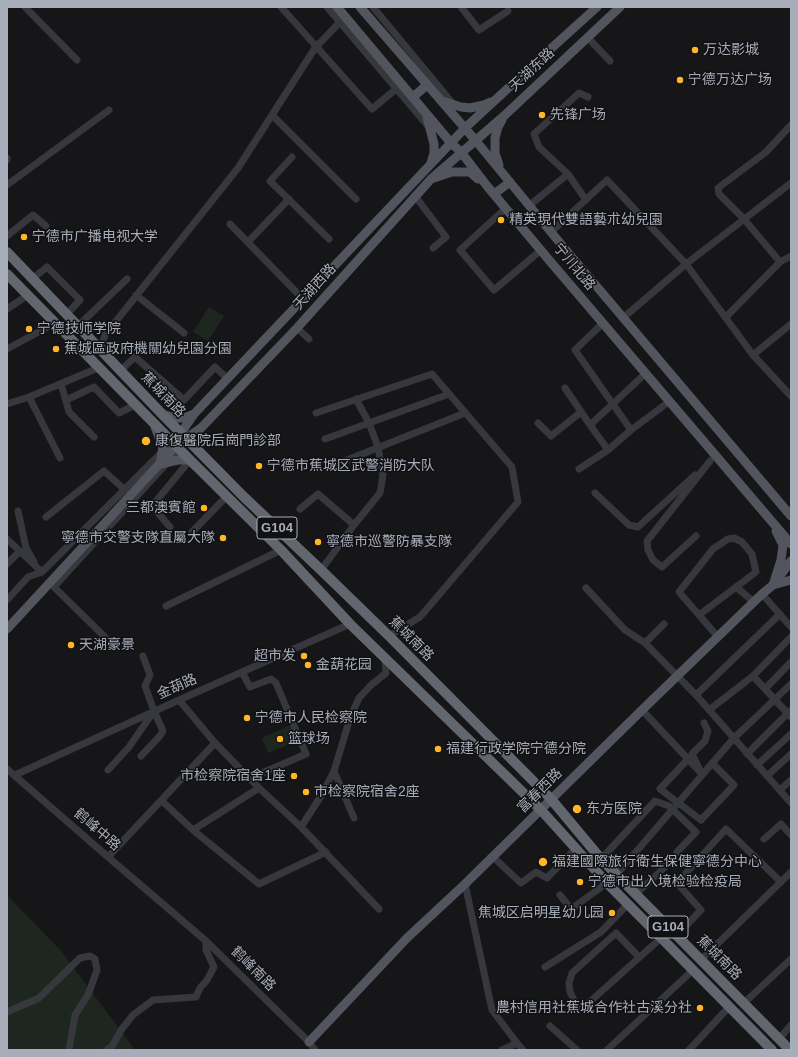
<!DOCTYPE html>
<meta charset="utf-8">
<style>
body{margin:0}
#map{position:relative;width:798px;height:1057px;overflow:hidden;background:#161618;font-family:Helvetica,sans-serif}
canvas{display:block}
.frame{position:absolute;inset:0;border:8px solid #a7adb9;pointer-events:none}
</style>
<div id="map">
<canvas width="798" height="1057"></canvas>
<div class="frame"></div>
</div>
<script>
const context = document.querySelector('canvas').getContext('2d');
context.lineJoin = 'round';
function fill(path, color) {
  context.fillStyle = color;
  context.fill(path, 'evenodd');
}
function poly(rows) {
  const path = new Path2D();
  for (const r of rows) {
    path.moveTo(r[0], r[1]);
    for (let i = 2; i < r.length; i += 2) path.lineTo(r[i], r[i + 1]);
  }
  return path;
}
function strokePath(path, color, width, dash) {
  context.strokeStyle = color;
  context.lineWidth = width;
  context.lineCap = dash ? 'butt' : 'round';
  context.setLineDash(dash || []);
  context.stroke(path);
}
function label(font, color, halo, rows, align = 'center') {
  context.font = font + ' Helvetica,"Noto Sans SC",sans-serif';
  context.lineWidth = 3;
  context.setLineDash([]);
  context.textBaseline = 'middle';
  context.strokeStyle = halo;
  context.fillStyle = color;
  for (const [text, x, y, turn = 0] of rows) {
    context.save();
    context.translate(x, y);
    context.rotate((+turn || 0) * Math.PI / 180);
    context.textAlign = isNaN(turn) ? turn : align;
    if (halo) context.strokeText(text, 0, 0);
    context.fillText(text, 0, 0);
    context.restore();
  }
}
fill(poly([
 [209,307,224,316,208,341,193,332],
 [291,725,297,741,268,753,262,738],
 [7,895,62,952,135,1050,7,1050]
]), '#1e271f');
strokePath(poly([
 [25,7,77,60],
 [281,7,372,109,402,84],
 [327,7,428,126],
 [373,7,454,105],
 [461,7,479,30,508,11],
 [588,38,610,61],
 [272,115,356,199],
 [292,157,270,181,329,239],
 [7,158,7,160],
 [7,185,109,110],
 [415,196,446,237,433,248],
 [586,200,568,174,539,147,534,134,579,93,588,97],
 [530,205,568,174],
 [506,208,460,250,494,290,541,250],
 [230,224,303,299],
 [551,232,607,180,686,264,753,355,791,396],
 [7,236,33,215,46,226],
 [248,242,289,199],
 [780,262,744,219,719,194,718,188,766,152,791,125],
 [32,279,47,267,80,300,66,315],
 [136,295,184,333],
 [7,309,28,295],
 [726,317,780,262,791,256],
 [623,318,686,264,791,183],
 [603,323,575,350,631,430,670,401],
 [78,326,127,279],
 [297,328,309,339],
 [7,349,55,323],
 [100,350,105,335,238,168,315,48,345,17],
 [753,355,791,324],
 [120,371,135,357,184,400,215,367,228,379],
 [61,384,69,412,94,437],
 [565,388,590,425],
 [29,397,60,458],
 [66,400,94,387,119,413,135,405],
 [7,404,29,397,98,368],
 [316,413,432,374,512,467,518,502,420,617,389,636],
 [538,423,551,436,581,412],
 [631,430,608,450,590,425,646,373],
 [325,439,449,394],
 [332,466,465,413],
 [579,469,608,450],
 [595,493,629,525,638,527,695,475],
 [300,509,318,494,354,525],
 [18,511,26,548,34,562],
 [46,517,104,471,125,490],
 [170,527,152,506,190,460],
 [192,532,227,496],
 [696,536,662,567,653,560,648,550,647,541,710,461],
 [7,539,42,572,172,442],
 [7,564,20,551],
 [321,570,354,525,380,493,383,475,378,447,369,423,356,399],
 [736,587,754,602],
 [586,588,625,630,645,643,696,695,791,803],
 [762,594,791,627],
 [7,600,28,577,42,572],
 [166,606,281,550],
 [699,615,756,572,752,554,742,542,734,538,728,539,713,549,679,592,699,615,718,637],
 [645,643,664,624],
 [115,647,54,587,179,450],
 [143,656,150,675,145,686,154,711],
 [242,672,250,687,271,679,276,683,306,754,262,773],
 [753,676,791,717],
 [765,689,791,662],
 [696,695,780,614],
 [179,700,215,743,259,788,301,827,379,909],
 [642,710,702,774,692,754,705,741,708,731,704,723],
 [709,710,753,676,791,637],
 [747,754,791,710],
 [688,759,660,789,701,820,734,785,712,763],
 [757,765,791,734],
 [7,769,108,857,206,941,309,1042,315,1050],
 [108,770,129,747,154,711,163,731,159,737,141,756],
 [334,771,354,818],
 [15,775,179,700,350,624],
 [767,776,791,754],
 [780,790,791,780],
 [162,801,193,830,259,788],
 [301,827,321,796,334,771,350,718,359,698,370,686,386,673,385,657],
 [193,830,259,884,326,852],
 [764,839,781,824,791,835],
 [108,857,215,743],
 [493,857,521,883,536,872,547,878,575,849],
 [601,859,655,801,669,806,696,832,677,852],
 [617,874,733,739,791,684],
 [465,884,492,1010,517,1043],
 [636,894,665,867,657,857],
 [560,895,571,909,607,883],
 [677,935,701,910,677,883,726,829,781,882],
 [639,957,616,933,572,973,569,983,570,992,576,1004,584,1007,661,938],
 [701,960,791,872],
 [545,967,601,932,628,904],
 [744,1003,791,959],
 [7,1012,39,998,80,958,90,956,95,959,97,970,88,995,75,1015,69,1050],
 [550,1026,577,1050],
 [779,1039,791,1025],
 [107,1050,113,1045,121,1030,133,1015,153,1000,196,997,200,988,207,980,214,967,206,950,206,941],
 [502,1050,517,1043,523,1050],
 [607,1050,693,970],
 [689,1050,729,1007]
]), '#37383e', 7);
strokePath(poly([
 [337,7,451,143,461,152,487,186,549,260,791,544],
 [360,7,476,141,565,249,791,516],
 [413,97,427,85],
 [442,101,461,107,470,108,484,105,491,102],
 [427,117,434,144,434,153,431,163],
 [499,165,495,153,495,138,498,127,502,120],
 [434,178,452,172,470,172,478,179],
 [494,194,510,182],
 [162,414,175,418,184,418,194,414],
 [155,427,163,447,160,464],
 [179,439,181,433,194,414,465,128,545,54,597,7],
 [160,464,178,460,190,460],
 [776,531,783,545,781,560,773,585,791,580],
 [7,629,176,446,201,428,297,328,431,179,504,116,620,7],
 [309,1042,407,938,465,884,642,710,762,594,773,585,791,561]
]), '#52555d', 9);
strokePath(poly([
 [7,252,162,414,244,497,321,570,389,636,551,799,601,859,790,1050],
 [7,274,190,460,281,550,350,624,541,810,607,883,772,1050]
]), '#62666f', 10);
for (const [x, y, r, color] of [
 [695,50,4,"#ffb627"],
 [680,80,4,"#ffb627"],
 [542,115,4,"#ffb627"],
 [501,220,4,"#ffb627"],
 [24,237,4,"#ffb627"],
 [29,329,4,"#ffb627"],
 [56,349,4,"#ffb627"],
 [146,441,5,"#ffb627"],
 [259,466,4,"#ffb627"],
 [204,508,4,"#ffb627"],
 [223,538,4,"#ffb627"],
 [318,542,4,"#ffb627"],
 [71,645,4,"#ffb627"],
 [304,656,4,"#ffb627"],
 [308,665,4,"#ffb627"],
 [247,718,4,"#ffb627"],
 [280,739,4,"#ffb627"],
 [438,749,4,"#ffb627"],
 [294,776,4,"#ffb627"],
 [306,792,4,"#ffb627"],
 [577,809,5,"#ffb627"],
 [543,862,5,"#ffb627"],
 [580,882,4,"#ffb627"],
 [612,913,4,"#ffb627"],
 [700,1008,4,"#ffb627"]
]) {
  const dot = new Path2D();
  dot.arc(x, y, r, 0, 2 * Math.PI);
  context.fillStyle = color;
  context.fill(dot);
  strokePath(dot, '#111113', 1.5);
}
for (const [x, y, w] of [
 [277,528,40],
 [668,927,40]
]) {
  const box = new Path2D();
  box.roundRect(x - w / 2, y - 11, w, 22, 3);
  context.fillStyle = '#111113';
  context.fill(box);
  strokePath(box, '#a7adb9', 1);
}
label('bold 13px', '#a7adb9', null, [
 ["G104",277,528],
 ["G104",668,927]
]);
label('14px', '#a7adb9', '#111113', [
 ["万达影城",703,50],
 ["宁德万达广场",688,80],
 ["先锋广场",550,115],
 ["精英現代雙語藝朮幼兒園",509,220],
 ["宁德市广播电视大学",32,237],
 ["宁德技师学院",37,329],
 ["蕉城區政府機關幼兒園分園",64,349],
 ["康復醫院后崗門診部",155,441],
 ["宁德市蕉城区武警消防大队",267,466],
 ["三都澳賓館",196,508,"right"],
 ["寧德市交警支隊直屬大隊",215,538,"right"],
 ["寧德市巡警防暴支隊",326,542],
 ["天湖豪景",79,645],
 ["超市发",296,656,"right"],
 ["金葫花园",316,665],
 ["宁德市人民检察院",255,718],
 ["篮球场",288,739],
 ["福建行政学院宁德分院",446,749],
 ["市检察院宿舍1座",286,776,"right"],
 ["市检察院宿舍2座",314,792],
 ["东方医院",586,809],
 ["福建國際旅行衛生保健寧德分中心",552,862],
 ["宁德市出入境检验检疫局",588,882],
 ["焦城区启明星幼儿园",604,913,"right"],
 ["農村信用社蕉城合作社古溪分社",692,1008,"right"]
], 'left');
label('14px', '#a7adb9', '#111113', [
 ["天湖东路",532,70,-43],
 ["宁川北路",574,267,50],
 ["天湖西路",315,287,-48],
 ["蕉城南路",163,395,46],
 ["蕉城南路",411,639,45],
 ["金葫路",177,687,-24],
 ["富春西路",540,791,-45],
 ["鹤峰中路",97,830,41],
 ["蕉城南路",719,958,45],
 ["鹤峰南路",253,969,45]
]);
</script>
